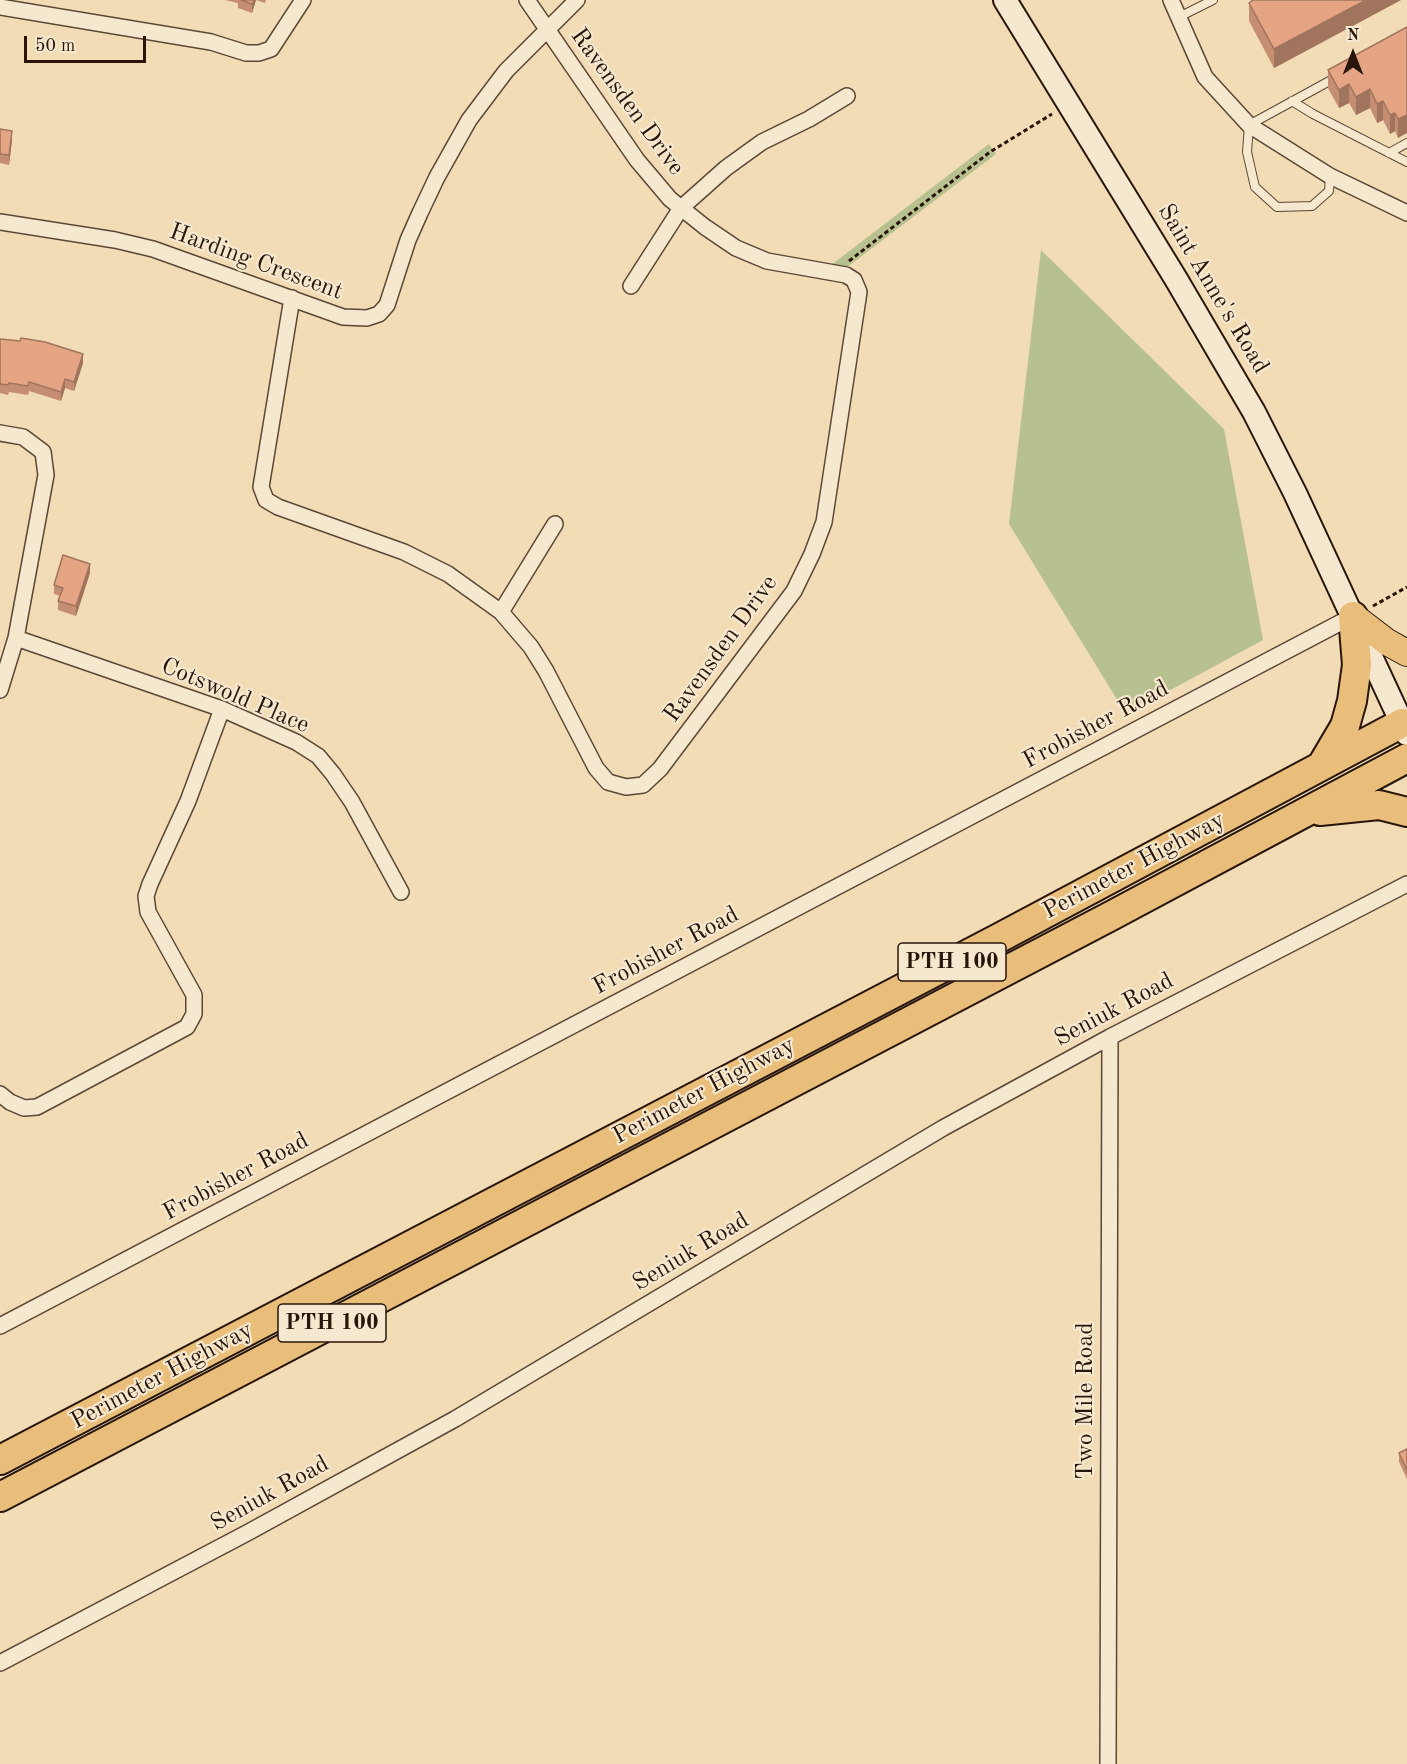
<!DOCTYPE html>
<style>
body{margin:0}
#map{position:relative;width:1407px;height:1764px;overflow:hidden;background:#f1dcb5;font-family:"Old Standard TT",serif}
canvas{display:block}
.north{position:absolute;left:1323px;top:24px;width:60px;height:60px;-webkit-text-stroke:4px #f6e8cf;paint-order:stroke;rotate:0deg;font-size:16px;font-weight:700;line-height:24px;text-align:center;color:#28150b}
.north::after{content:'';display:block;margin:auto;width:21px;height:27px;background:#28150b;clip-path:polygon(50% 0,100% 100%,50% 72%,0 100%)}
.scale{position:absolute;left:24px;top:36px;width:122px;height:27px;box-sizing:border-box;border:3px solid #28150b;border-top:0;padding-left:8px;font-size:18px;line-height:21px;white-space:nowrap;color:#28150b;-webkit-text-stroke:4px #f6e8cf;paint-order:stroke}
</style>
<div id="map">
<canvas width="1407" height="1764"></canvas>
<div class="north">N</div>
<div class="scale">50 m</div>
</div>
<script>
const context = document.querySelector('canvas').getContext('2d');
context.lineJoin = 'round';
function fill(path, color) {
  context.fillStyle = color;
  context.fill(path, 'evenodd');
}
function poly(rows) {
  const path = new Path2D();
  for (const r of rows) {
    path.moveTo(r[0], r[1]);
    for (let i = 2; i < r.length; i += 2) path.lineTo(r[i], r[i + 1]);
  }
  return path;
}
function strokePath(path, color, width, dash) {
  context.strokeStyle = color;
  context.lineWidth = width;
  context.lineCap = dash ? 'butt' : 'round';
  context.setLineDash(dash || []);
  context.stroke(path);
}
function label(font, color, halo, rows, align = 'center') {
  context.font = font + ' "Old Standard TT",serif';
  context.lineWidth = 4.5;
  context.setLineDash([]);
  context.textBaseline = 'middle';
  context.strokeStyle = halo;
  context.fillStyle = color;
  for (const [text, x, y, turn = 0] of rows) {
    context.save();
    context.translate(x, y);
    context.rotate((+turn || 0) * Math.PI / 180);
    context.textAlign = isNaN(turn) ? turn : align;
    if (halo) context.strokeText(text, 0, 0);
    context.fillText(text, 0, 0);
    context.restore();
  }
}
fill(poly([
 [989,144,996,154,838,274,822,272],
 [1041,250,1224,429,1263,640,1126,714,1009,524]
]), '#b7c190');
const service = poly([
 [1179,17,1213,0],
 [1292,101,1313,114,1407,162],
 [1389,153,1407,143],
 [1330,176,1329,191,1312,206,1277,207,1255,187,1247,152,1249,125,1335,78]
]);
const minor = poly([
 [1171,0,1205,77,1249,125,1330,176,1407,213],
 [0,7,211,42,246,53,259,53,271,49,303,0],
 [0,222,115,240,153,249,343,317,367,318,379,314,387,305,408,240,420,213,437,177,469,120,506,71,577,0],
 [631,286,681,208,726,168,762,142,809,119,847,96],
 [292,298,261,487,266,500,278,507,404,552,448,574,501,612,531,647,546,671,596,768,608,782,626,787,643,785,660,769,794,591,812,554,824,522,859,292,854,280,846,275,767,261,736,248,705,227,670,199,637,160,527,0],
 [0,433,23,437,43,452,46,475,16,638,0,690],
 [501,612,555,524],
 [16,638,222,709,296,742,318,756,333,774,352,802,401,892],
 [0,1094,10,1102,24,1108,37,1107,187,1027,194,1014,194,995,148,912,146,896,150,884,188,801,222,709],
 [0,1326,1353,616],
 [0,1663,247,1533,455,1419,943,1128,1110,1037,1407,884],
 [1108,1764,1110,1037]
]);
const secondary = poly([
 [1005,0,1176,279,1254,412,1295,493,1407,734]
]);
const trunk = poly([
 [1353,616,1387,642,1407,653]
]);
const motorway = poly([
 [1322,765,1345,726,1352,701,1357,665,1353,616],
 [1320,811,1379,805,1407,812],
 [0,1460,1001,937,1402,723],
 [0,1497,1109,917,1407,758]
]);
strokePath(service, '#5a4736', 10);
strokePath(minor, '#5a4736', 18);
strokePath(secondary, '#28150b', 26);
strokePath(trunk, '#28150b', 28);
strokePath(motorway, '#28150b', 32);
strokePath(poly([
 [849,261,990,152,1052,114],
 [1373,606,1407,587]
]), '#28150b', 3, [4.5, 3]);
strokePath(service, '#f6e8cf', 8);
strokePath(minor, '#f6e8cf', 15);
strokePath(secondary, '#f6e8cf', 22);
strokePath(trunk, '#e8be7a', 26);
strokePath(motorway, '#e8be7a', 28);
fill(poly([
 [225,0,266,0,265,3,256,0,252,13,238,8,238,3],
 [1253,0,1401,0,1274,68,1249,21,1249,3],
 [1407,27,1398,138,1395,131,1390,134,1383,120,1377,123,1370,108,1356,115,1349,103,1339,108,1328,88,1328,70],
 [0,129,12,140,9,165,0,163],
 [0,339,83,363,74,391,65,388,61,401,29,391,28,395,9,392,8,395,0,393],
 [90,573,76,616,58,610,58,601,60,596,54,594,54,585],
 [1407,1449,1407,1479,1399,1462,1399,1453]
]), '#c58e72');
fill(poly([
 [254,0,256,0,252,13,252,4],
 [1366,0,1401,0,1274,68,1274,49],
 [1349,84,1349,103,1339,108,1339,90],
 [1370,89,1370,108,1356,115,1356,97],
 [1383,101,1383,120,1377,123,1377,104],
 [1395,113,1395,131,1390,134,1390,115],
 [1407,115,1407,133,1398,138,1398,119],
 [12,131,12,140,9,165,9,155],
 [83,354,83,363,74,391,74,382],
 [65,379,65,388,61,401,61,392],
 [90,564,90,573,76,616,76,606]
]), '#a0745d');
const building = poly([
 [241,0,254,0,252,4,241,0],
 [1253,0,1366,0,1274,49,1249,3,1253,0],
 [1407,27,1407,115,1398,119,1395,113,1390,115,1383,101,1377,104,1370,89,1356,97,1349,84,1339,90,1328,70,1407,27],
 [0,129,12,131,9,155,0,154,0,129],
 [21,338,45,342,83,354,74,382,65,379,61,392,29,382,28,386,9,383,8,385,0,384,0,339,20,341,21,338],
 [63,555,90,564,76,606,58,601,63,588,54,585,63,555],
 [1407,1449,1407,1470,1399,1453,1407,1449]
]);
fill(building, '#e5a585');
strokePath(building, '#a0745d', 1.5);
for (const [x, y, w] of [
 [952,962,108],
 [332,1323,108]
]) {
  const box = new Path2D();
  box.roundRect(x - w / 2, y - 19, w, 38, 4.5);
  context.fillStyle = '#f6e8cf';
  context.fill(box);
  strokePath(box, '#28150b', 1.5);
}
label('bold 22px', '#28150b', null, [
 ["PTH 100",952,962],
 ["PTH 100",332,1323]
]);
label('24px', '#28150b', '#f6e8cf', [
 ["Ravensden Drive",627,102,54],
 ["Harding Crescent",256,262,20],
 ["Saint Anne's Road",1213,289,59],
 ["Ravensden Drive",721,649,-54],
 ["Cotswold Place",235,696,23],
 ["Frobisher Road",1096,725,-28],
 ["Perimeter Highway",1134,866,-28],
 ["Frobisher Road",666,951,-28],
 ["Seniuk Road",1114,1010,-28],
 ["Perimeter Highway",704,1091,-28],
 ["Frobisher Road",236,1177,-28],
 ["Seniuk Road",691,1252,-31],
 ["Perimeter Highway",162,1376,-28],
 ["Two Mile Road",1086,1401,-90],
 ["Seniuk Road",270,1494,-29]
]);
</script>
